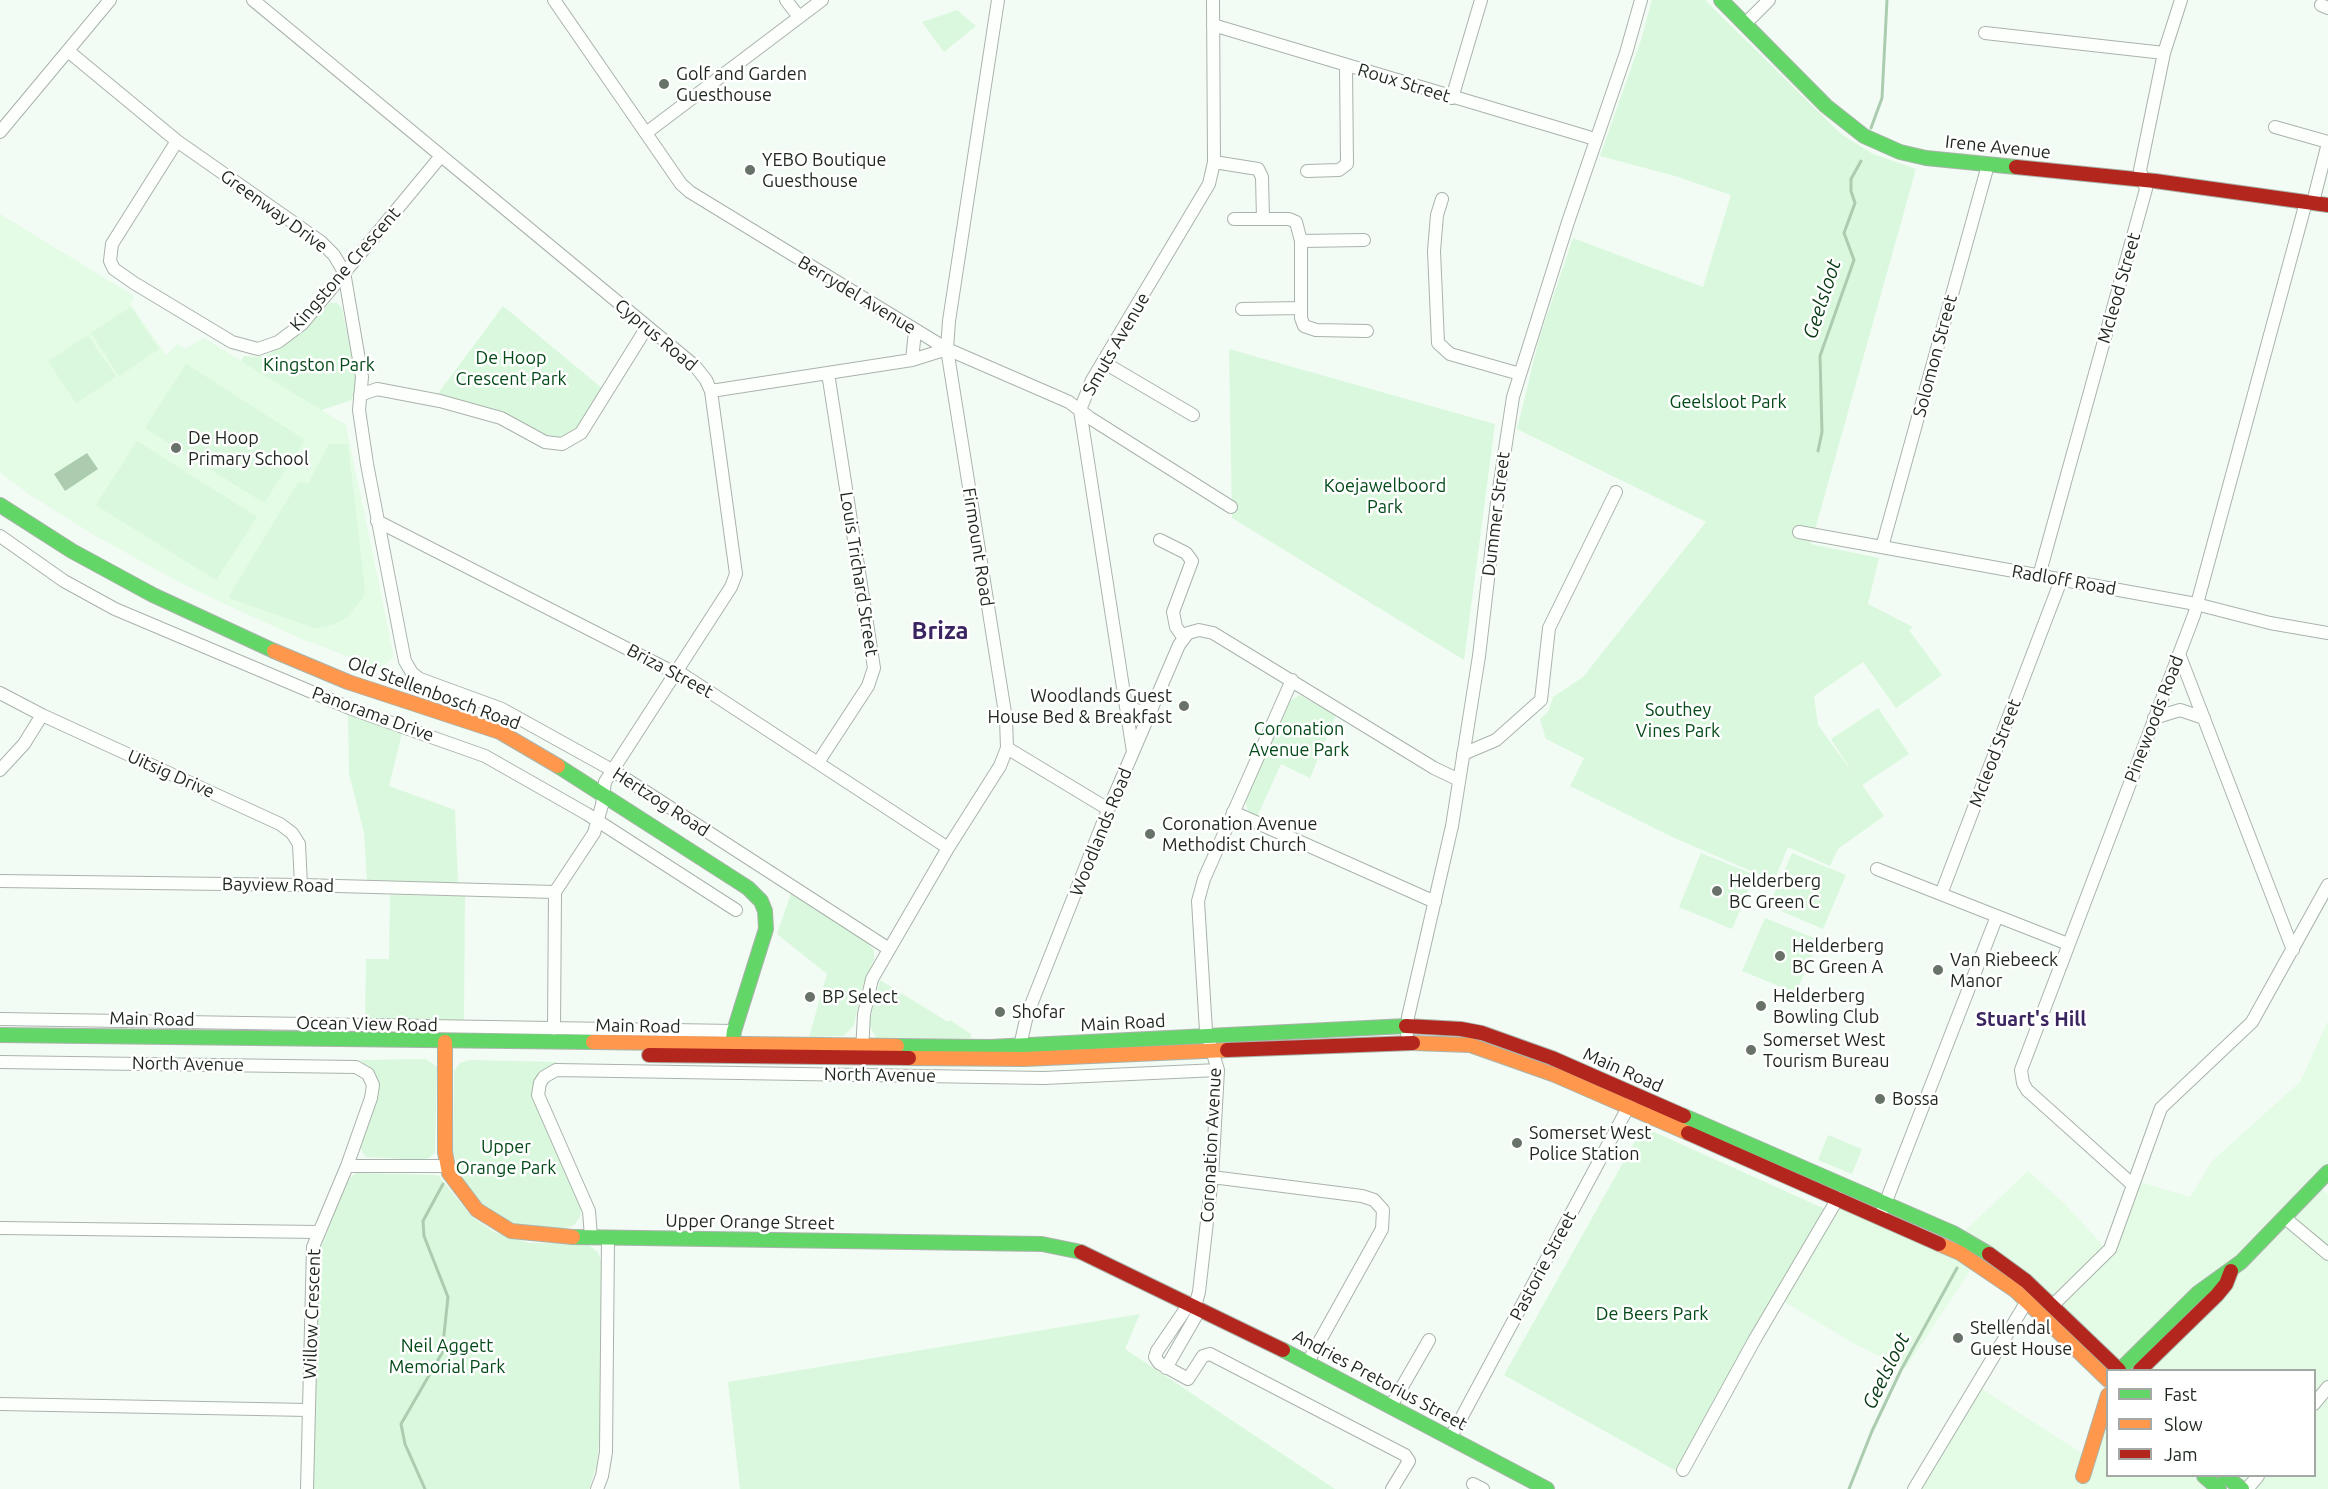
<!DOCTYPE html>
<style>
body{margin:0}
#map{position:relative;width:2328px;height:1489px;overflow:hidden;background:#f2fcf4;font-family:Ubuntu,sans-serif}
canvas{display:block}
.legend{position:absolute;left:2106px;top:1369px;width:210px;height:108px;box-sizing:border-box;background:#fff;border:2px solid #a5a9a5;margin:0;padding:8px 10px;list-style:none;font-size:18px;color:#1d271e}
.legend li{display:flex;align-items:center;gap:12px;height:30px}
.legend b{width:30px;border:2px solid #a5a9a5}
</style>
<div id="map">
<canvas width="2328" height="1489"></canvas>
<ul class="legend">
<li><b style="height:8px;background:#63d668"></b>Fast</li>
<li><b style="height:8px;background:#ff974d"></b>Slow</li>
<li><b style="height:8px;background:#b3261e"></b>Jam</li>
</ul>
</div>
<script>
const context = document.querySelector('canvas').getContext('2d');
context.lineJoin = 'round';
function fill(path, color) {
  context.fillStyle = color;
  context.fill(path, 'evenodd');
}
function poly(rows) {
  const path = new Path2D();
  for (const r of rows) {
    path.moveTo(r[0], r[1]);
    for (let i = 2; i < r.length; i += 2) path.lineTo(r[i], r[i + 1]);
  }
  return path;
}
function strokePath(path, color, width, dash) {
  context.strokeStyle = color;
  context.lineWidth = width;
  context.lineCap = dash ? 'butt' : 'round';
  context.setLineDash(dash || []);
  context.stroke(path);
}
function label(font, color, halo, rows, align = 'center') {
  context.font = font + ' Ubuntu,sans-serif';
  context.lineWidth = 5;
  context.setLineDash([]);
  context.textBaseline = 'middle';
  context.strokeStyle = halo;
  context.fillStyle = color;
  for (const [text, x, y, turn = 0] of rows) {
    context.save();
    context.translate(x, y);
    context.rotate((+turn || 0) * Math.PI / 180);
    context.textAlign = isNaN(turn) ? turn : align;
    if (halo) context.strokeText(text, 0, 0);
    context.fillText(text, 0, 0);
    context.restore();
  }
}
fill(poly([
 [0,214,134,296,131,305,166,355,177,344,185,349,204,338,346,425,394,657,380,668,304,640,229,606,177,581,94,535,27,493,0,472],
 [2328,1021,2328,1163,2317,1185,2328,1195,2328,1489,1913,1489,1976,1385,2089,1458,2107,1397,2108,1476,2314,1476,2314,1370,2108,1370,1979,1257,1905,1369,1853,1343,1778,1298,1842,1192,1953,1242,2028,1171,2064,1203,2113,1256,2140,1182,2190,1197,2212,1161,2300,1082]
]), '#e4fbe6');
fill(poly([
 [1652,0,1705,0,1841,134,1873,154,1916,169,1811,544,1879,558,1868,604,1913,627,1909,630,1942,675,1896,708,1863,662,1814,696,1818,725,1854,775,1831,739,1878,708,1909,754,1862,785,1884,816,1838,849,1830,866,1788,847,1774,881,1670,836,1570,786,1584,758,1546,739,1540,719,1548,712,1553,697,1583,677,1706,522,1517,429,1539,339,1573,238,1703,287,1731,195,1675,176,1600,156,1641,40],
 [957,10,976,26,944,52,922,22],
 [330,303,337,303,342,308,356,379,352,400,321,410,241,361,244,356,256,357,269,354,296,336],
 [503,306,603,389,578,429,561,439,546,437,499,410,437,395],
 [131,307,144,327,143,330,145,329,159,349,119,376,106,356,106,352,104,353,91,333],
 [88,335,101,355,101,358,103,357,116,377,76,403,48,361],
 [1229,349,1495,424,1464,660,1232,518],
 [186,364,305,440,264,503,145,428],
 [137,441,257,517,216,580,96,505],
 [329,444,348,444,365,590,363,598,347,617,335,624,314,628,229,598,229,596,299,481,308,484],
 [1299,695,1336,715,1310,778,1281,764,1257,817,1248,811,1245,800,1290,701],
 [348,715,402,733,389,786,455,810,458,883,367,880,364,832,349,774],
 [1701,853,1755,875,1732,929,1679,907],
 [1792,853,1846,875,1823,929,1769,906],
 [791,893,868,943,874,951,874,959,861,991,854,1025,844,1036,809,1037,827,974,777,934],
 [390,895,465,896,464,1021,365,1019,366,959,389,959],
 [1765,918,1819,940,1796,993,1742,971],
 [880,980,948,1022,950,1020,971,1034,971,1038,876,1038,869,1024],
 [426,1059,437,1067,435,1153,429,1158,421,1160,366,1157,361,1150,360,1142,378,1097,379,1085,375,1073,360,1060],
 [469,1060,557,1062,557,1065,546,1069,537,1077,581,1208,580,1217,574,1225,564,1229,521,1227,491,1214,463,1182,453,1151,454,1071,460,1063],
 [1643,1127,1825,1209,1678,1472,1504,1375],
 [1828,1135,1862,1149,1852,1174,1818,1160],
 [356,1173,438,1175,472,1217,494,1232,529,1243,587,1244,598,1252,601,1261,601,1421,597,1464,589,1489,312,1489,316,1261,347,1180],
 [1140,1314,1125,1349,1335,1489,740,1489,728,1382]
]), '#daf8dd');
fill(poly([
 [87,453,98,469,65,491,54,474]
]), '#abccaf');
strokePath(poly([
 [1871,128,1882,98,1887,0],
 [1818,451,1822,432,1820,356,1854,260,1844,233,1855,203,1851,191,1851,179,1861,161],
 [425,1489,405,1444,401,1424,442,1353,448,1297,424,1236,423,1221,443,1184],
 [1849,1489,1872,1431,1901,1370,1957,1268]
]), '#abccaf', 3);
const street = poly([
 [253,0,695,366,706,380,711,391,736,574,731,587,605,782,602,805,594,833,555,892,554,1029],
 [554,0,681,184,690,192,947,349,1069,402,1090,418,1231,507],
 [786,0,799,17],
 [2321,5,2328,8],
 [1745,24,1769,0],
 [1213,25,1595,139],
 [1985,33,2164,53],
 [68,51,177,141,321,242,334,255,344,272,362,377,359,410,367,464,401,641,405,661,412,673,420,679,502,709,612,770,889,949],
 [1452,98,1481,0],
 [2275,127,2328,142],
 [0,132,110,0],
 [646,133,822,0],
 [177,141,112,244,110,261,114,269,134,283,232,342,258,349,278,342,302,324,441,156],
 [1214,162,1258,169,1262,177,1263,219],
 [1307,171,1339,170,1347,164,1346,65],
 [1442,199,1437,215,1434,251,1438,343,1450,354,1520,374],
 [2313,202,2328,143],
 [1234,219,1289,219,1296,222,1301,241,1301,318,1304,326,1316,330,1367,331],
 [1301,241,1364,240],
 [1242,309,1301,308],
 [912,360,915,331],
 [1103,362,1193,415],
 [711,391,912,360,947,349],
 [360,395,377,389,440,401,501,418,545,442,562,444,581,433,647,327],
 [377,521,669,670,682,674,948,848],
 [1799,532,2196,604,2270,623,2328,633],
 [0,536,64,581,115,609,352,709,485,756,587,814,736,910],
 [1160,540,1186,553,1192,561,1173,612,1176,627,1183,637],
 [1882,547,1988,165],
 [2039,576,2146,189,2140,170,2164,53,2181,0],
 [2179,654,2293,950],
 [0,693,42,715,280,824,292,833,299,844,301,885],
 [1125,701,1137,711,1152,709],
 [2154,718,2180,710,2204,718],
 [1007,748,1108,809],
 [1133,752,1080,410,1092,380,1209,184,1214,162,1213,0],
 [1463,754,1496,740,1541,700,1549,628,1616,492],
 [819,761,868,686,874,668,828,373],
 [0,770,24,744,42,715],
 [1233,812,1435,902],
 [1877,869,2068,944],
 [0,881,301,885,555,892],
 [1941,894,2061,580],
 [0,1019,734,1031],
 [1407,1034,1408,1017,1452,826,1479,656,1497,502,1513,397,1568,222,1626,53,1641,0],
 [1020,1046,1027,1015,1106,815,1179,645,1188,633,1199,630,1213,633,1434,768,1459,780],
 [862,1052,864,1014,872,979,948,848,1000,766,1007,748,1006,719,947,349,949,321,998,0],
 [0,1062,356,1067,368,1074,373,1085,371,1098,347,1166,313,1247,307,1489],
 [347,1166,447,1166],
 [1212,1177,1362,1196,1374,1200,1383,1210,1382,1229,1308,1362],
 [2133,1185,2027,1090,2023,1083,2021,1070,2194,615,2306,202],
 [1883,1209,1997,916],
 [2285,1218,2328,1254],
 [0,1228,319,1232],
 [591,1237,589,1211,538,1095,540,1083,544,1077,556,1070,1044,1078,1218,1070],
 [1189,1304,1157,1351,1155,1357,1159,1363,1188,1379,1203,1356,1210,1354,1405,1455,1409,1461,1392,1489],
 [1195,1306,1199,1292,1212,1177,1218,1070,1206,1031,1198,901,1204,879,1292,680],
 [2052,1306,2110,1249,2161,1108,2252,1022,2328,885],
 [1166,1368,1200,1309],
 [0,1404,308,1410],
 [2314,1404,2328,1387],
 [1391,1406,1429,1340],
 [1451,1437,1632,1100],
 [1683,1470,1755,1339,1838,1198],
 [1473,1484,1483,1489],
 [597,1489,602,1476,606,1452,608,1238],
 [1914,1489,2027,1301],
 [2247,1489,2258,1476]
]);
const fast = poly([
 [1721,0,1826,106,1864,136,1900,152,1926,158,2016,167],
 [0,505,72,551,153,595,274,651],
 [558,766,748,888,761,901,765,911,766,929,734,1031,731,1054],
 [0,1035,593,1042],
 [897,1046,990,1047,1406,1026],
 [1684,1116,1953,1233,1989,1254],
 [573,1237,1042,1244,1081,1252],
 [1283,1350,1547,1489],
 [2120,1370,2198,1293,2241,1262,2328,1172],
 [2204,1476,2219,1489],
 [2225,1476,2242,1489]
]);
const slow = poly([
 [274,651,348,682,500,732,558,766],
 [445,1042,445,1152,449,1173,477,1210,511,1231,573,1237],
 [593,1042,897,1046],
 [1413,1043,1470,1045,1555,1075,1688,1133],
 [909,1058,1024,1059,1227,1050],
 [1939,1244,1960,1253,2016,1291,2108,1380],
 [2083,1476,2108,1395]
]);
const jam = poly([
 [2016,167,2155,181,2328,205],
 [1406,1026,1461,1029,1482,1033,1552,1058,1684,1116],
 [1227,1050,1413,1043],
 [649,1055,909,1058],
 [1688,1133,1939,1244],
 [1081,1252,1283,1350],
 [1989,1254,2026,1281,2119,1370],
 [2140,1370,2217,1295,2226,1284,2231,1271]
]);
strokePath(street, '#aab3ab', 14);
strokePath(fast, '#aab3ab', 16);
strokePath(slow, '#aab3ab', 16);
strokePath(jam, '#aab3ab', 16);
strokePath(street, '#fdfffd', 12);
strokePath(fast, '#63d668', 14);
strokePath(slow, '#ff974d', 14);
strokePath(jam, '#b3261e', 14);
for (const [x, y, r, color] of [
 [664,84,6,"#687269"],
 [750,170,6,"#687269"],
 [176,448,6,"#687269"],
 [1184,706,6,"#687269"],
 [1150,834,6,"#687269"],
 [1717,891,6,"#687269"],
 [1780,956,6,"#687269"],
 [1938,970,6,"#687269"],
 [810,997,6,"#687269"],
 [1761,1006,6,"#687269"],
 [1000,1012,6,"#687269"],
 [1751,1050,6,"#687269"],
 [1880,1099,6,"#687269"],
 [1517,1143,6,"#687269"],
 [1958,1338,6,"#687269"]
]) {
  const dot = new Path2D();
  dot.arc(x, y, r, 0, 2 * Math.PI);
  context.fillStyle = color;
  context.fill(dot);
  strokePath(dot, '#fff', 2);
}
label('18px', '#1d271e', '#fff', [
 ["Golf and Garden",676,74],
 ["Guesthouse",676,95],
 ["YEBO Boutique",762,160],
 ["Guesthouse",762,181],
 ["De Hoop",188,438],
 ["Primary School",188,459],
 ["Woodlands Guest",1172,696,"right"],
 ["House Bed & Breakfast",1172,717,"right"],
 ["Coronation Avenue",1162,824],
 ["Methodist Church",1162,845],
 ["Helderberg",1729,881],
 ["BC Green C",1729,902],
 ["Helderberg",1792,946],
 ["BC Green A",1792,967],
 ["Van Riebeeck",1950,960],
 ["Manor",1950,981],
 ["Helderberg",1773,996],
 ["Bowling Club",1773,1017],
 ["BP Select",822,997],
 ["Shofar",1012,1012],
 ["Somerset West",1763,1040],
 ["Tourism Bureau",1763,1061],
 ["Bossa",1892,1099],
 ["Somerset West",1529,1133],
 ["Police Station",1529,1154],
 ["Stellendal",1970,1328],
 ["Guest House",1970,1349]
], 'left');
label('18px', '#1d271e', '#fff', [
 ["Roux Street",1404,83,17],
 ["Irene Avenue",1998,147,6],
 ["Greenway Drive",274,211,36],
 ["Kingstone Crescent",345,269,-49],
 ["Mcleod Street",2119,288,-74],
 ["Berrydel Avenue",857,295,31],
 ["Cyprus Road",656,335,40],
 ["Smuts Avenue",1116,344,-60],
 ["Solomon Street",1935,356,-75],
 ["Dummer Street",1496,514,-83],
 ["Firmount Road",978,547,81],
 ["Louis Trichard Street",859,574,81],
 ["Radloff Road",2064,580,10],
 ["Briza Street",670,671,28],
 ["Old Stellenbosch Road",434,693,20],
 ["Panorama Drive",373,714,20],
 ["Pinewoods Road",2154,719,-69],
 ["Mcleod Street",1995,753,-69],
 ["Uitsig Drive",171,774,24],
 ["Hertzog Road",661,802,33],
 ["Woodlands Road",1101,832,-68],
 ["Bayview Road",278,885,1],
 ["Main Road",152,1019,1],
 ["Main Road",1123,1023,-3],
 ["Ocean View Road",367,1024,1],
 ["Main Road",638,1026,1],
 ["North Avenue",188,1064,1],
 ["Main Road",1623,1070,24],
 ["North Avenue",880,1075,1],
 ["Coronation Avenue",1211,1145,-87],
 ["Upper Orange Street",750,1222,1],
 ["Pastorie Street",1543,1266,-62],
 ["Willow Crescent",312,1314,-88],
 ["Andries Pretorius Street",1380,1380,28]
]);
label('18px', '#034a18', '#fff', [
 ["De Hoop",511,358],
 ["Crescent Park",511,379],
 ["Kingston Park",319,365],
 ["Geelsloot Park",1728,402],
 ["Koejawelboord",1385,486],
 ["Park",1385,507],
 ["Southey",1678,710],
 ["Vines Park",1678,731],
 ["Coronation",1299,729],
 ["Avenue Park",1299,750],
 ["Upper",506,1147],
 ["Orange Park",506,1168],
 ["De Beers Park",1652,1314],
 ["Neil Aggett",447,1346],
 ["Memorial Park",447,1367]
]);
label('italic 20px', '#083a14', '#fff', [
 ["Geelsloot",1822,299,-72],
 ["Geelsloot",1886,1371,-64]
]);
label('bold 20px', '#3b2560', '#fff', [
 ["Stuart's Hill",2031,1019]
]);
label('bold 24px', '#3b2560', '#fff', [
 ["Briza",940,631]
]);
</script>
